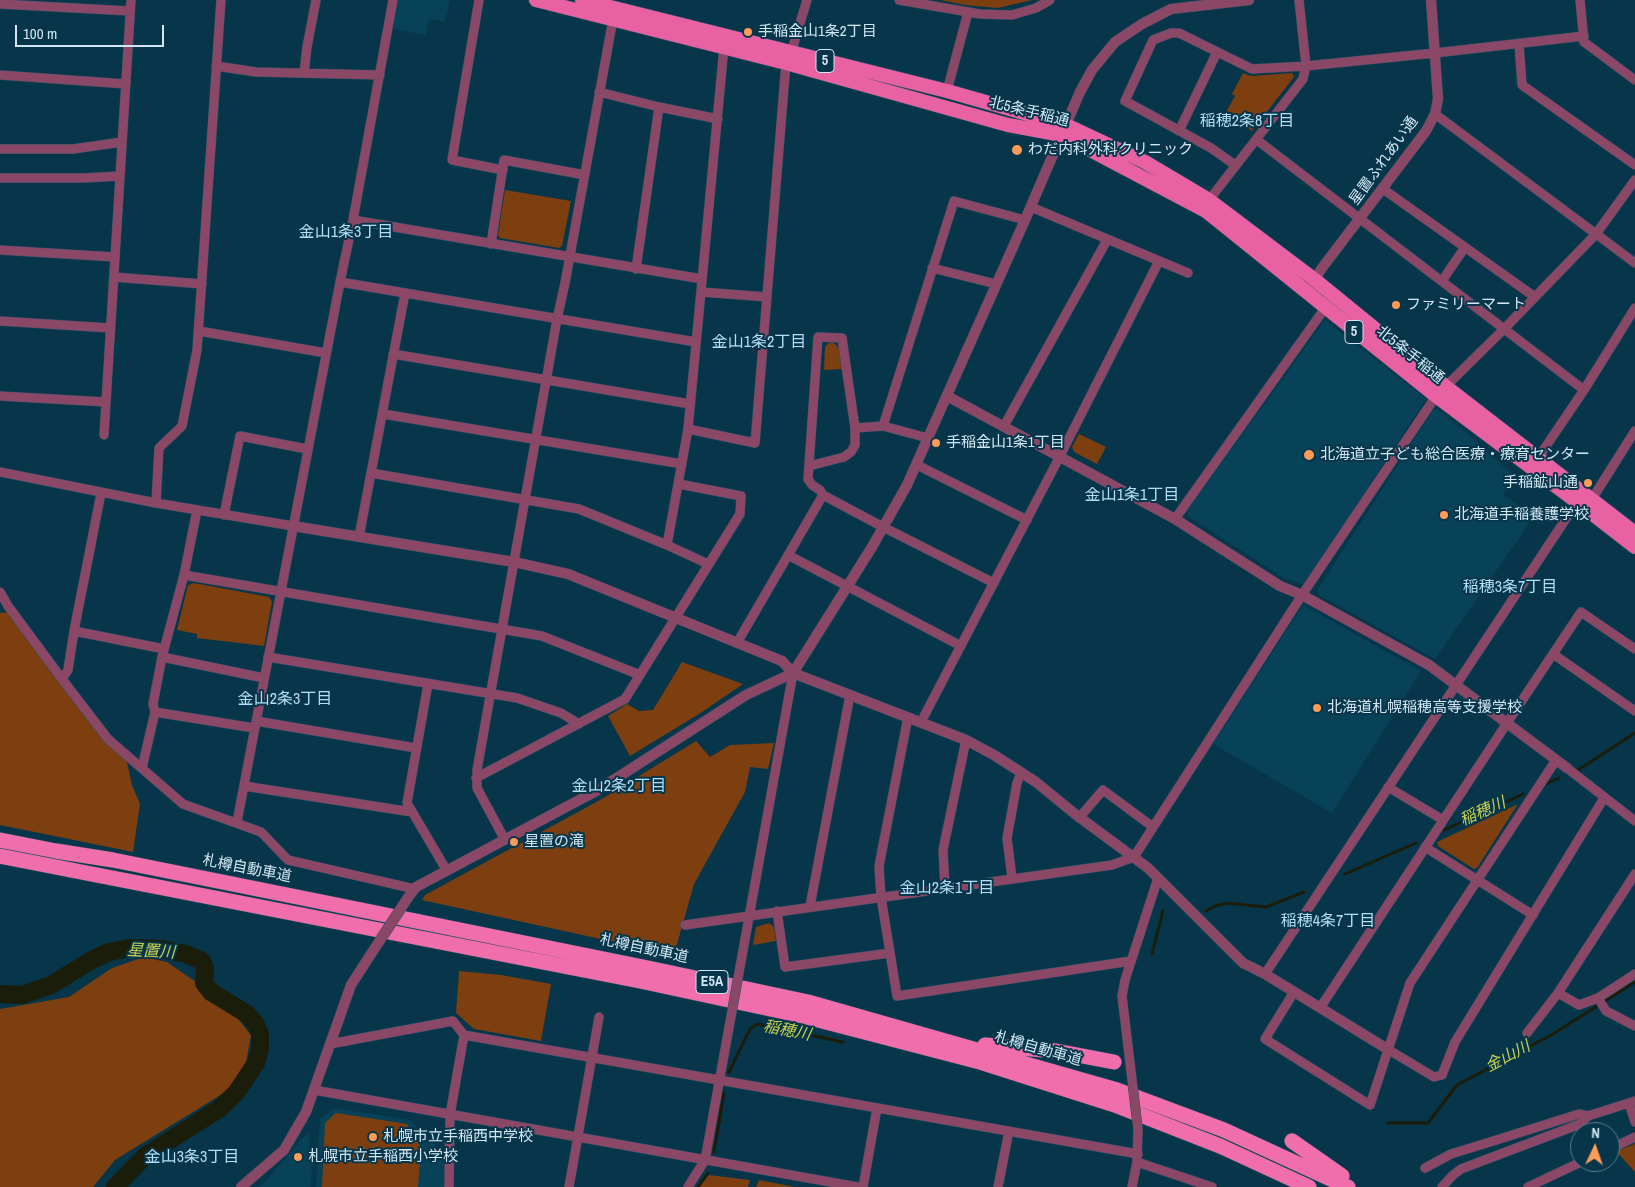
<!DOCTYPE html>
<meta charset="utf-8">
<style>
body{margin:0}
#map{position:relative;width:1635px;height:1187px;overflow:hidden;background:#073549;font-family:"Archivo Narrow",sans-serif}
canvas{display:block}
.north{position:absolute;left:1570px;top:1122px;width:50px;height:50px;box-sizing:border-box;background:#073549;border:1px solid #587c8d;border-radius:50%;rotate:3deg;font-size:14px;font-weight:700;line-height:20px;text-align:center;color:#d1e7f3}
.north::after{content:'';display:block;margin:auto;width:18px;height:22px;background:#fe9b59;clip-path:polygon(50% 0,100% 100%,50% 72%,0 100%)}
.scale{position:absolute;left:15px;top:25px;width:149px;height:22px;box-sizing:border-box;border:2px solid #d1e7f3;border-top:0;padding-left:6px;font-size:15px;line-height:18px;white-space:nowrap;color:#d1e7f3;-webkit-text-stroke:4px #073549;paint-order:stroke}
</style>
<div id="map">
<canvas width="1635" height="1187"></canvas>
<div class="north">N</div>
<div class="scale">100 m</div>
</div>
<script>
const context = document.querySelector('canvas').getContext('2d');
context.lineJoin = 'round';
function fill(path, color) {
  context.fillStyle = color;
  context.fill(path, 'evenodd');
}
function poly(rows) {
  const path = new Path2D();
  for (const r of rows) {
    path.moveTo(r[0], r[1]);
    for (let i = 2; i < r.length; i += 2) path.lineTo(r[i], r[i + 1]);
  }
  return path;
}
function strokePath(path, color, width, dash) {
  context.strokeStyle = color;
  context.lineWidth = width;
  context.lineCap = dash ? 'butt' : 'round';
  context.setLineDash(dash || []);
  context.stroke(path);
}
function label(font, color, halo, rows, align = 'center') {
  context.font = font + ' "Archivo Narrow","Noto Sans JP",sans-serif';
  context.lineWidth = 4;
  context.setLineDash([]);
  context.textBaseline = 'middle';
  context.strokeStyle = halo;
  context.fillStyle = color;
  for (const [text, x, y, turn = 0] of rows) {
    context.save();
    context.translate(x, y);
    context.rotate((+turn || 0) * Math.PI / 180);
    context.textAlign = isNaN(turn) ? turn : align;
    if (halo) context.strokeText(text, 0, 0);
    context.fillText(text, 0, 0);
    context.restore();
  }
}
fill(poly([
 [398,0,450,0,445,22,429,19,426,35,393,29],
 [1325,320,1426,399,1304,585,1282,577,1188,516,1187,511],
 [1437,409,1472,437,1514,476,1503,495,1535,515,1435,659,1319,595,1318,589,1433,410],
 [1303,605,1421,671,1332,813,1213,744],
 [335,1108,410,1120,444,1153,444,1187,316,1187,320,1119],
 [308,1132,312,1165,311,1187,258,1187,263,1184]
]), '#084259');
fill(poly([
 [940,0,1032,0,998,8,965,5],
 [1243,73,1251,76,1292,73,1294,77,1252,131,1226,112,1235,96,1232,94],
 [505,190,571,201,562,246,559,248,500,238,498,235],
 [829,343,834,343,839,348,842,369,824,370,825,347],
 [1079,434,1106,447,1097,464,1074,452,1072,447],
 [194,583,269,597,272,602,264,646,197,638,197,634,177,630,188,585],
 [9,612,126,758,132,785,140,804,133,852,0,825,0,613],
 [682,662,743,684,699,714,630,756,608,716,627,704,639,711,653,710],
 [696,741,710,757,730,745,774,743,768,769,750,767,745,792,694,884,674,955,422,900,425,895,600,800],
 [1518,804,1477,868,1474,869,1438,846,1437,842],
 [769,923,774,927,776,941,753,945,756,927],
 [144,957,167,962,196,982,210,1001,234,1014,251,1035,245,1068,227,1091,115,1160,93,1187,0,1187,0,1009,69,997,112,968],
 [459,971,501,975,551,984,541,1041,474,1029,456,1013],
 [336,1113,407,1124,421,1147,414,1153,420,1159,418,1187,322,1187,325,1123],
 [1635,1144,1635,1172,1616,1151],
 [709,1175,750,1180,748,1187,699,1187],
 [759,1180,795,1187,756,1187]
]), '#7d3f0f');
strokePath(poly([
 [1578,770,1635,733],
 [1546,784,1559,778],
 [1444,830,1523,794],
 [1345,874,1416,843],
 [1206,911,1215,906,1227,903,1266,907,1304,892],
 [1152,954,1163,911],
 [729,1072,750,1029,757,1024,843,1042],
 [1387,1123,1428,1123,1457,1085,1553,1034,1635,982],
 [714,1152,724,1093],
 [698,1187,708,1173]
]), '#1b1d0b', 3);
strokePath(poly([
 [0,994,22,995,51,985,92,960,109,952,130,948,161,949,186,954,202,961,205,968,204,983,211,992,247,1014,255,1023,260,1034,260,1049,256,1063,236,1093,219,1109,145,1156,115,1187]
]), '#1b1d0b', 18);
const minor = poly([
 [479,0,452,160,503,170],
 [899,0,980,14,1012,15,1036,8,1050,0],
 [1580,0,1584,42,1635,80],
 [0,4,130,11],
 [1519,44,1522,85,1635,165],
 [791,53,807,0],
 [216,66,256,72,380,75],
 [304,73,307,47,316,0],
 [0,75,126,84],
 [947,91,968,12],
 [599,92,659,107,718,119],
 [1435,114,1635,263],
 [1179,131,1217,52],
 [1257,140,1584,390],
 [0,149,73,149,122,142],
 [1235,165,1211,148,1125,101,1153,40,1171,33,1179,33,1252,69,1306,66,1435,53,1584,36],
 [0,178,83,178,120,176],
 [1383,189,1535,297],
 [1209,200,1303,79,1306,66,1299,0],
 [1031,207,1188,273],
 [353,220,702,279],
 [491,244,504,160,585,175],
 [0,250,115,257],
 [932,268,996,284],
 [636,269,659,107],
 [114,277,202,284],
 [1442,281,1465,247],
 [340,282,696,342],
 [702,292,767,297],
 [0,321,110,328],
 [199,331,326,353],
 [393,354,690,404],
 [0,396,106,402,131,0],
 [383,414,682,464],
 [883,426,954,201,1025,220],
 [1004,426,1107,240],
 [855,428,883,426,928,438],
 [688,429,755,443,786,63],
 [104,435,106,402],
 [1538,458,1584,390,1635,308],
 [917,465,1027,520],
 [809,466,844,457,851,452,855,445,855,428,842,338,818,337,808,479,812,485,820,490,823,495,883,527,994,583],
 [0,472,156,503,293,526],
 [371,473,579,509,667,545,708,564],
 [1592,499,1635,431],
 [156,503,159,448,182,426,197,350,221,0],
 [224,515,240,436,307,449],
 [1175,519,1325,308],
 [359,537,405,293],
 [667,545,688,429,724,47],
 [788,555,961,646],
 [184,575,542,636,640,675],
 [0,592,8,606,62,679,108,739,183,804,261,832,288,860,415,889],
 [74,631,164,649],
 [737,643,823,495],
 [1553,654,1635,711],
 [162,657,264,678],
 [268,657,517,698,561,713,579,724],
 [62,679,68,670,74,631,101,493],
 [428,684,407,803,447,871],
 [155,712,254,728],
 [908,717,879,866,881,897,897,996,1131,961],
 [256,721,416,748],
 [921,722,1060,456,1159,261],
 [142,768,155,712,153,704,162,657,184,575,197,510],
 [1567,768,1635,821],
 [476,778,625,699,740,514,741,496,679,484],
 [244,786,412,812],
 [1388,787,1443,820],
 [1079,818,1103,790,1153,827],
 [237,822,340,282,353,220,393,0],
 [505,840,477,788,477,770,557,319,565,283,613,19],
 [1425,847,1533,915],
 [1012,878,1007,838,1017,783,1021,773],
 [945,888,943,850,966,740],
 [810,906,850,695],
 [777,911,785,967,890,953],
 [685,925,1112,865,1134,857,1302,595,1436,396,1504,329,1596,234,1635,180],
 [744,945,793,673],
 [1265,974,1577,502],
 [1125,980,1158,878],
 [1294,992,1265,1039,1370,1105,1410,983,1556,760],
 [1558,993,1579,1005,1598,998,1635,974],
 [1598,998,1606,1011,1635,1026],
 [1320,1008,1507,723,1581,612,1635,649],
 [1527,1033,1558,993,1635,874],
 [330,1044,453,1021,464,1035,1138,1154],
 [1389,1050,1434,1077,1442,1075,1455,1042,1604,798],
 [314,1090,858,1187],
 [1629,1103,1635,1122],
 [1610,1149,1635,1137],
 [1137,1162,1212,1187],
 [1425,1168,1451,1154,1490,1142,1579,1114,1588,1116],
 [449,1187,450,1115,464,1035],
 [569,1187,599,1017],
 [688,1187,705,1160,728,1033],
 [863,1187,877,1108],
 [998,1187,1009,1131],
 [1132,1187,1137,1162,1138,1130],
 [1442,1187,1453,1175,1461,1169,1580,1124,1588,1116,1635,1101],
 [1528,1187,1581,1162]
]);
const tertiary = poly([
 [1311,285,1322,268,1426,131,1435,114,1438,99,1431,0],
 [947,396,1175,519,1280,586,1302,595,1429,665,1567,768],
 [293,526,514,562,568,574,782,661,793,673,966,740,994,755,1036,782,1075,814,1148,868,1243,963,1265,974,1389,1050],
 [409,896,416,887,598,790,746,695,793,673,872,547,907,485,1025,220,1080,92,1092,70,1115,42,1142,24,1171,9,1249,0],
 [241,1187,284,1150,306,1112,351,985,371,954]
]);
const trunk = poly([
 [536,0,786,63,1008,125,1062,135,1206,211,1436,396,1577,502,1635,547],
 [582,0,947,91,1066,125,1145,162,1209,200,1315,280,1445,386,1635,533]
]);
const motorway = poly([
 [0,840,56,851,113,860,307,899,648,968,808,1002,1117,1090,1224,1130,1348,1187],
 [0,856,640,981,803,1016,980,1062,1115,1105,1220,1146,1309,1187],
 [985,1045,1056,1051,1114,1062],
 [1292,1141,1342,1176]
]);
strokePath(minor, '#275164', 10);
strokePath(tertiary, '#275164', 11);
strokePath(trunk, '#275164', 15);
strokePath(motorway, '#275164', 16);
strokePath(minor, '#8a4766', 9);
strokePath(tertiary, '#8a4766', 10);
strokePath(trunk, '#e862a3', 14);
strokePath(motorway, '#f16eac', 15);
const minorBridge = poly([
 [1125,980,1122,996,1138,1130],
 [728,1033,744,945]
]);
const tertiaryBridge = poly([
 [371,954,409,896]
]);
strokePath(minorBridge, '#275164', 10, []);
strokePath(tertiaryBridge, '#275164', 11, []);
strokePath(minorBridge, '#8a4766', 9);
strokePath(tertiaryBridge, '#8a4766', 10);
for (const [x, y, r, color] of [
 [748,32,5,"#fe9b59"],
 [1017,150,6,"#fe9b59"],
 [1396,305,5,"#fe9b59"],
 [936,443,5,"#fe9b59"],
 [1309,455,6,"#fe9b59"],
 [1588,483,5,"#fe9b59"],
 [1444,515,5,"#fe9b59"],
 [1317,708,5,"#fe9b59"],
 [514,842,5,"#fe9b59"],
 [373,1137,5,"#fe9b59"],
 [298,1157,5,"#fe9b59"]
]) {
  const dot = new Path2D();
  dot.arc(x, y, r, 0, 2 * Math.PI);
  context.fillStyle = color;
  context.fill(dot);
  strokePath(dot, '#073549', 2);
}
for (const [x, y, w] of [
 [825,61,18],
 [1354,332,18],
 [712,982,32]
]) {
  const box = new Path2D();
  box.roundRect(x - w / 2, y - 11.5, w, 23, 4);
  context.fillStyle = '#073549';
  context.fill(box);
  strokePath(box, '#d1e7f3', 1);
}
label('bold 14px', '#d1e7f3', null, [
 ["5",825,61],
 ["5",1354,332],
 ["E5A",712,982]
]);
label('15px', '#d1e7f3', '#073549', [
 ["手稲金山1条2丁目",758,32],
 ["わだ内科外科クリニック",1028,150],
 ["ファミリーマート",1406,305],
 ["手稲金山1条1丁目",946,443],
 ["北海道立子ども総合医療・療育センター",1320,455],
 ["手稲鉱山通",1578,483,"right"],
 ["北海道手稲養護学校",1454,515],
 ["北海道札幌稲穂高等支援学校",1327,708],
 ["星置の滝",524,842],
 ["札幌市立手稲西中学校",383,1137],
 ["札幌市立手稲西小学校",308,1157]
], 'left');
label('15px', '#d1e7f3', '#073549', [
 ["北5条手稲通",1029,112,14],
 ["星置ふれあい通",1384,161,-54],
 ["北5条手稲通",1410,355,39],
 ["札樽自動車道",247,869,11],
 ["札樽自動車道",644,949,12],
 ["札樽自動車道",1038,1049,16]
]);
label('16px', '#b2dff8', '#073549', [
 ["稲穂2条8丁目",1247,122],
 ["金山1条3丁目",346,233],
 ["金山1条2丁目",759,343],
 ["金山1条1丁目",1132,496],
 ["稲穂3条7丁目",1510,588],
 ["金山2条3丁目",285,700],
 ["金山2条2丁目",619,787],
 ["金山2条1丁目",947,889],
 ["稲穂4条7丁目",1328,922],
 ["金山3条3丁目",192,1158]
]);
label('italic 16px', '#c9d151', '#073549', [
 ["稲穂川",1483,812,-24],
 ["星置川",151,952,3],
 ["稲穂川",787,1031,11],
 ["金山川",1508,1057,-28]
]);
</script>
